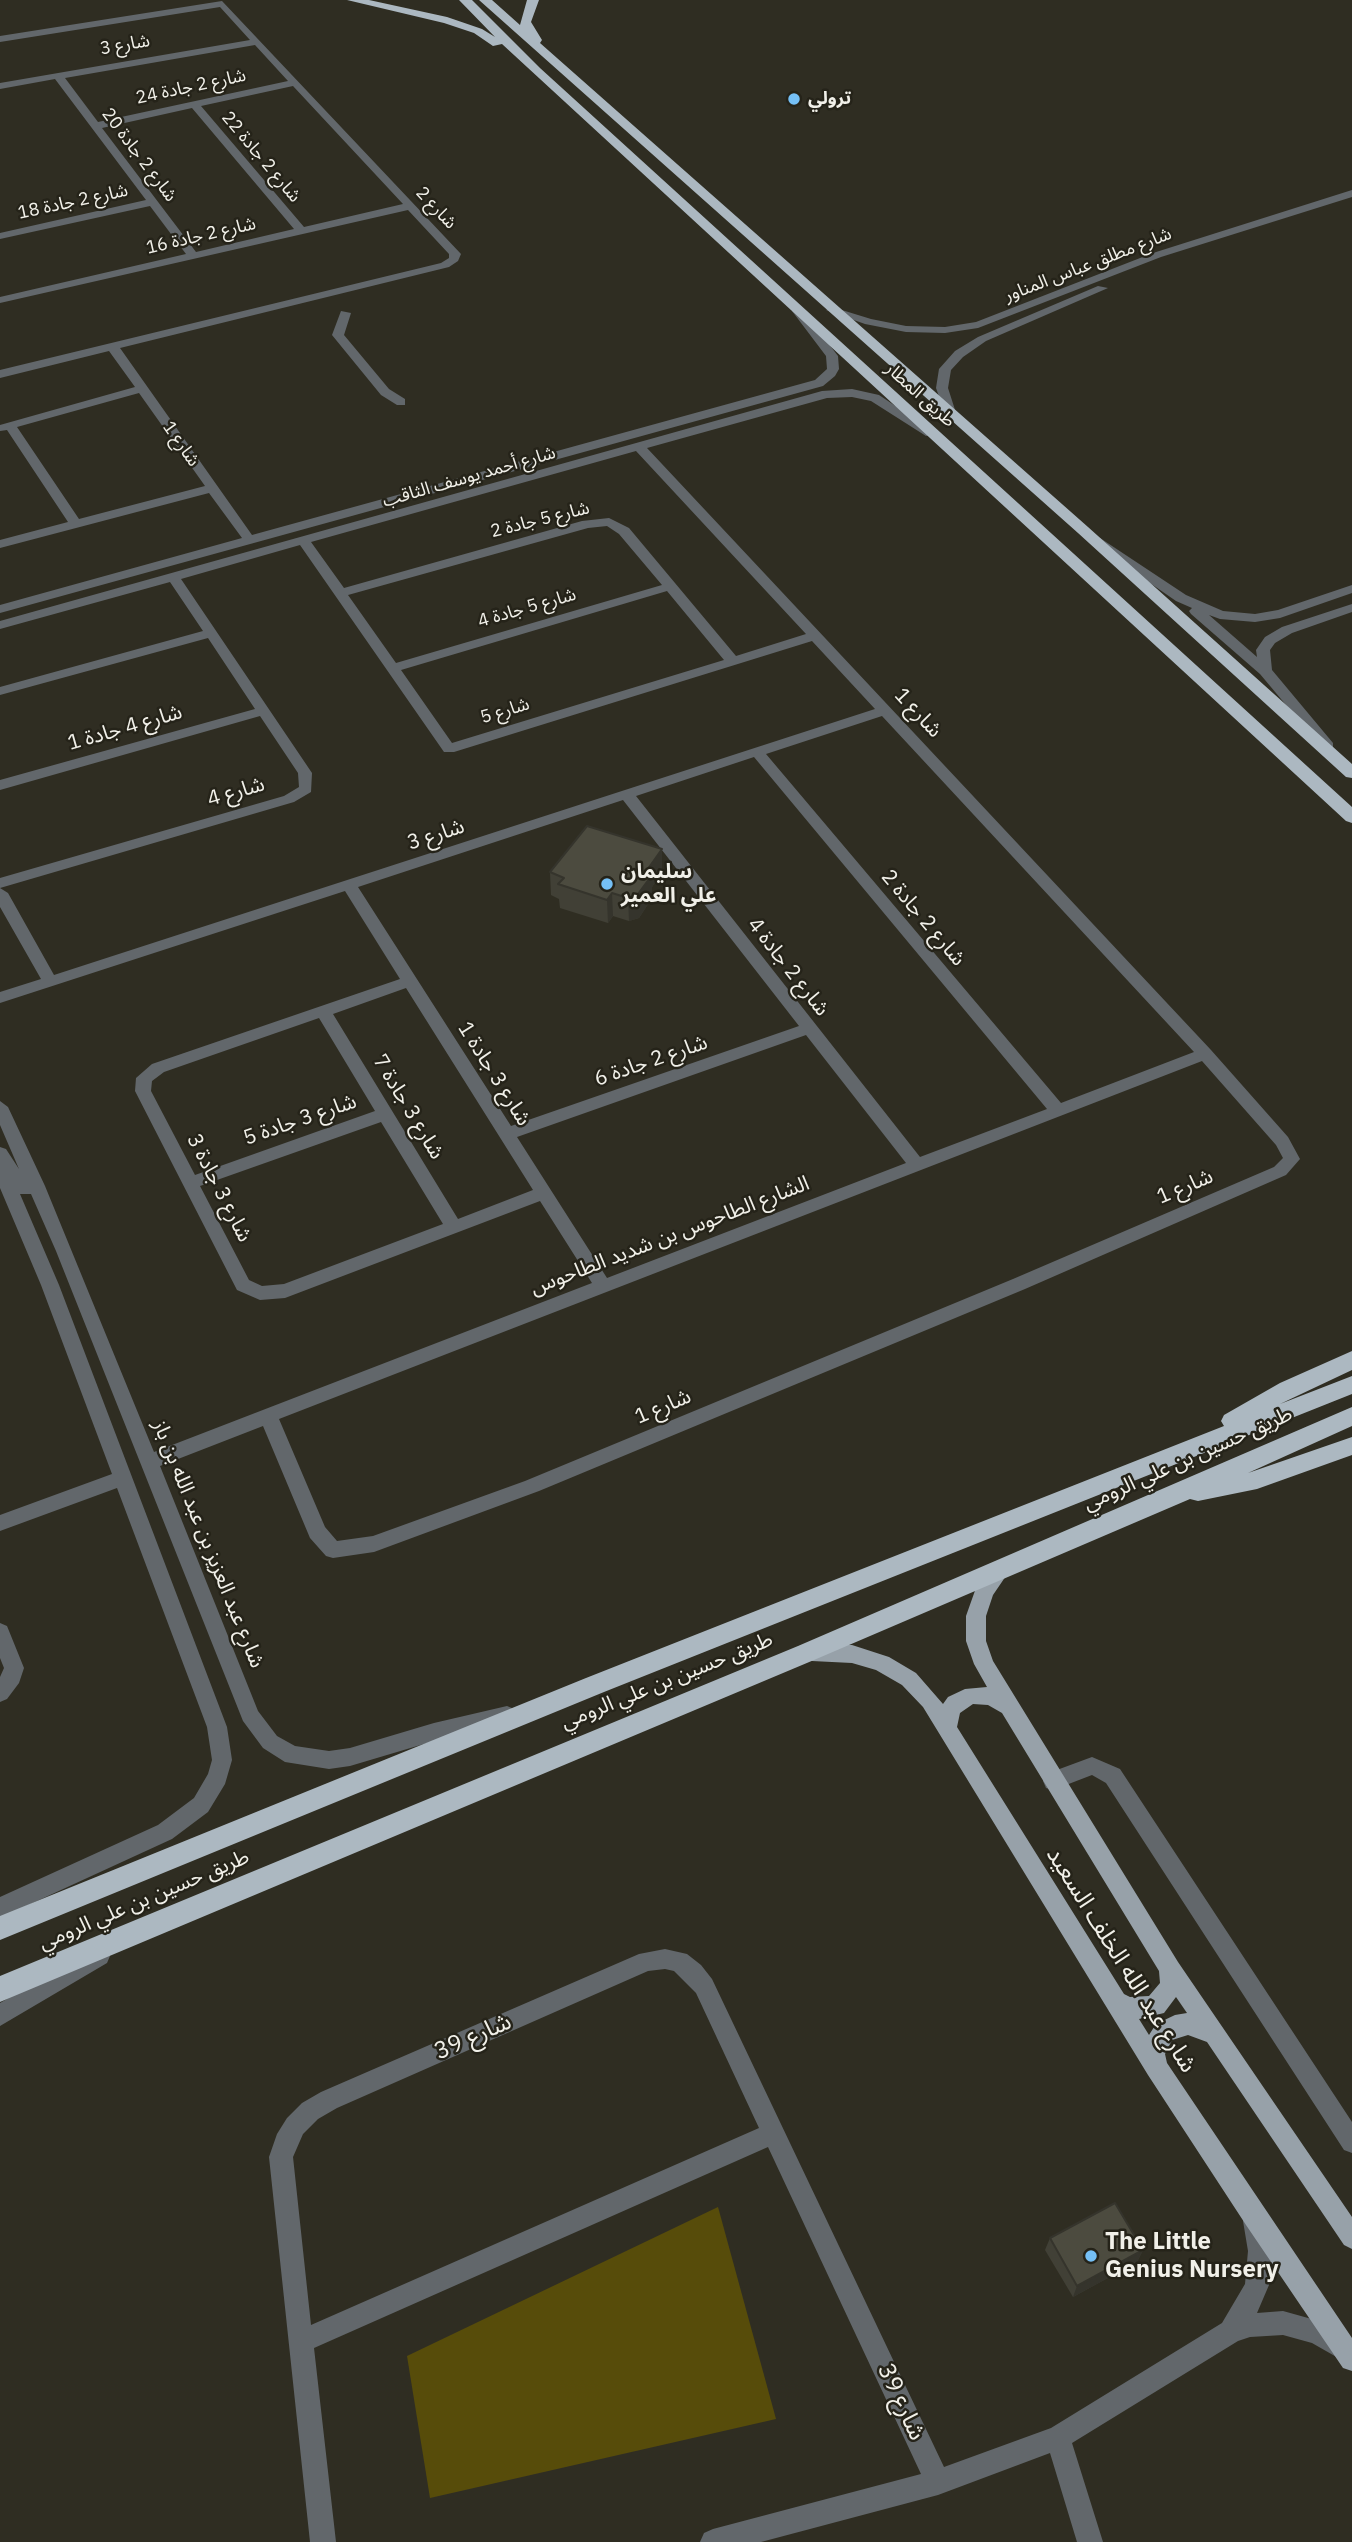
<!DOCTYPE html>
<meta charset="utf-8">
<style>
body{margin:0}
canvas{display:block;background:#2f2d22}
</style>
<canvas width="1352" height="2542"></canvas>
<script>
const context = document.querySelector('canvas').getContext('2d');
context.lineJoin = 'round';
function fill(path, color) {
  context.fillStyle = color;
  context.fill(path, 'evenodd');
}
function poly(rows) {
  const path = new Path2D();
  for (const r of rows) {
    path.moveTo(r[0], r[1]);
    for (let i = 2; i < r.length; i += 2) path.lineTo(r[i], r[i + 1]);
  }
  return path;
}
function strokePath(path, color, width, dash) {
  context.strokeStyle = color;
  context.lineWidth = width;
  context.lineCap = dash ? 'butt' : 'round';
  context.setLineDash(dash || []);
  context.stroke(path);
}
function label(font, color, halo, rows, align = 'center') {
  context.font = font + ' "IBM Plex Sans","Noto Sans Arabic",sans-serif';
  context.lineWidth = 5;
  context.setLineDash([]);
  context.textBaseline = 'middle';
  context.strokeStyle = halo;
  context.fillStyle = color;
  for (const [text, x, y, turn = 0] of rows) {
    context.save();
    context.translate(x, y);
    context.rotate((+turn || 0) * Math.PI / 180);
    context.textAlign = isNaN(turn) ? turn : align;
    if (halo) context.strokeText(text, 0, 0);
    context.fillText(text, 0, 0);
    context.restore();
  }
}
fill(poly([
 [718,2207,776,2419,430,2498,407,2356]
]), '#574c0a');
fill(poly([
 [222,1,461,254,458,261,449,267,120,348,252,535,815,380,827,369,826,356,792,311,794,309,802,309,838,356,839,369,835,376,823,386,0,613,0,605,242,538,209,493,0,548,0,540,68,522,7,430,0,431,0,425,135,387,109,351,0,378,0,370,441,263,449,258,449,254,408,210,0,303,0,297,186,254,150,206,0,239,0,233,146,200,55,79,0,89,0,83,250,40,220,7,0,42,0,36,222,1],
 [255,45,288,81,98,122,65,78,255,45],
 [293,86,403,204,304,227,201,106,293,86],
 [192,108,294,229,196,252,102,128,192,108],
 [139,393,205,486,79,519,17,427,139,393],
 [1352,190,1352,197,1161,257,978,328,945,333,906,332,865,324,826,310,832,307,871,319,906,326,945,327,976,322,1153,253,1352,190],
 [1098,286,1108,288,986,341,963,357,951,370,948,388,956,413,946,416,936,388,939,369,955,351,978,337,1098,286],
 [341,311,351,313,344,335,389,389,405,399,405,405,397,405,381,395,332,335,341,311],
 [852,389,879,395,936,433,926,436,871,401,852,397,827,398,647,448,1211,1050,1288,1137,1300,1159,1286,1175,1025,1289,539,1491,374,1552,333,1558,326,1556,310,1538,263,1426,160,1466,258,1711,277,1736,295,1746,329,1751,350,1748,434,1723,507,1706,514,1709,517,1715,514,1721,507,1724,434,1741,350,1766,329,1769,285,1762,263,1748,243,1721,56,1251,31,1194,20,1194,59,1285,227,1727,232,1760,225,1784,208,1812,172,1839,0,1918,0,1897,158,1825,194,1798,208,1774,212,1760,207,1727,117,1488,0,1531,0,1515,112,1474,41,1285,0,1188,0,1147,6,1149,19,1169,0,1125,0,1101,8,1107,45,1186,154,1452,592,1283,540,1201,285,1298,260,1300,237,1290,135,1091,136,1078,152,1064,400,979,345,891,0,1003,0,992,41,979,0,907,0,888,8,893,54,975,875,709,812,641,454,752,444,752,300,545,181,579,312,773,311,792,294,802,0,888,0,878,284,796,299,787,298,773,260,716,0,790,0,780,255,709,208,638,0,695,0,687,203,631,170,582,0,629,0,621,822,391,852,389],
 [636,451,806,634,736,656,629,528,609,518,582,521,344,588,311,542,636,451],
 [607,526,619,534,662,585,396,663,348,595,588,528,607,526],
 [667,591,724,660,452,743,401,670,667,591],
 [882,716,1194,1052,1061,1103,766,754,882,716],
 [754,757,1047,1109,920,1157,636,796,754,757],
 [623,800,799,1026,511,1126,358,887,623,800],
 [406,988,533,1190,458,1219,333,1014,406,988],
 [319,1018,375,1111,195,1175,151,1091,152,1081,164,1072,319,1018],
 [806,1035,906,1163,607,1278,517,1137,806,1035],
 [1202,1061,1276,1145,1283,1158,1274,1167,1013,1279,525,1481,373,1536,337,1541,325,1527,279,1419,1202,1061],
 [381,1122,443,1224,284,1284,262,1286,249,1280,200,1186,381,1122],
 [1100,538,1186,595,1223,611,1255,614,1278,610,1352,585,1352,593,1280,618,1255,622,1220,619,1209,615,1257,657,1256,650,1265,637,1282,627,1352,604,1352,612,1292,633,1275,643,1270,650,1272,670,1333,743,1333,749,1323,749,1260,674,1191,614,1189,611,1192,608,1176,601,1095,545,1095,539,1100,538],
 [0,1623,7,1626,24,1668,19,1683,7,1699,0,1702,0,1677,4,1668,0,1658,0,1623],
 [1092,1757,1120,1769,1352,2122,1352,2153,1344,2150,1106,1783,1092,1775,1053,1790,1046,1788,1043,1781,1046,1774,1092,1757],
 [99,1946,107,1949,110,1956,107,1963,0,2026,0,2003,99,1946],
 [665,1949,687,1954,701,1965,712,1979,944,2467,1051,2428,1222,2323,1245,2284,1248,2251,1243,2221,1247,2213,1255,2209,1263,2213,1267,2221,1272,2251,1269,2285,1257,2313,1283,2311,1326,2323,1349,2338,1352,2347,1349,2356,1340,2359,1312,2343,1283,2335,1250,2337,1238,2341,1072,2443,1103,2542,1077,2542,1050,2453,938,2495,761,2542,700,2542,704,2533,713,2529,921,2474,768,2147,314,2348,336,2542,310,2542,269,2157,277,2134,287,2118,302,2103,321,2092,639,1954,665,1949],
 [665,1969,674,1971,696,1993,759,2128,311,2325,293,2157,303,2134,318,2119,337,2108,648,1971,665,1969]
]), '#62676b');
fill(poly([
 [1000,1562,1007,1564,1010,1570,993,1595,986,1616,986,1641,993,1661,1178,1962,1352,2217,1352,2249,1344,2245,1207,2042,1188,2035,1172,2040,1165,2054,1167,2063,1352,2338,1352,2371,1343,2368,1246,2225,1148,2075,923,1707,902,1685,876,1670,852,1663,812,1661,805,1658,802,1652,805,1646,812,1643,852,1645,889,1657,916,1673,943,1704,948,1697,965,1689,987,1687,974,1664,966,1641,966,1616,977,1585,993,1564,1000,1562],
 [973,1704,988,1705,1002,1713,1159,1971,1160,1983,1149,1996,1130,1997,1124,1994,957,1727,960,1713,973,1704],
 [1176,1997,1187,2013,1175,2015,1156,2024,1149,2035,1139,2019,1164,2013,1176,1997]
]), '#97a1a9');
fill(poly([
 [347,0,369,0,447,17,482,29,495,37,459,0,472,0,540,68,1352,807,1352,823,1346,821,502,44,493,46,474,33,444,23,347,0],
 [479,0,492,0,520,25,527,0,539,0,531,22,542,40,540,43,1088,527,1352,764,1352,778,1346,777,1078,533,479,0],
 [1352,1351,1352,1370,1280,1404,1352,1376,1352,1394,604,1692,0,1940,0,1916,586,1678,1224,1426,1221,1421,1224,1415,1280,1383,1352,1351],
 [1352,1407,1352,1426,1248,1473,1352,1437,1352,1455,1257,1489,1198,1501,1190,1499,814,1660,0,2002,0,1976,798,1646,1352,1407]
]), '#acb8c1');
fill(poly([
 [662,849,662,872,652,887,652,898,639,918,629,921,613,916,608,923,560,908,559,899,551,895,550,872],
 [1050,2238,1143,2250,1137,2262,1073,2297,1045,2250]
]), '#414036');
fill(poly([
 [662,849,662,872,652,887,652,898,639,918,629,921,628,898],
 [612,893,613,916,608,923,607,900],
 [1143,2250,1137,2262,1073,2297,1077,2286]
]), '#35342c');
const building = poly([
 [587,826,662,849,645,873,652,875,638,894,628,898,612,893,607,900,558,884,564,878,550,872,587,826],
 [1115,2203,1143,2250,1077,2286,1050,2238,1115,2203]
]);
fill(building, '#4c4b3f');
strokePath(building, '#35342c', 2);
for (const [x, y, r, color] of [
 [794,99,7,"#75c0f6"],
 [607,884,7,"#75c0f6"],
 [1091,2256,7,"#75c0f6"]
]) {
  const dot = new Path2D();
  dot.arc(x, y, r, 0, 2 * Math.PI);
  context.fillStyle = color;
  context.fill(dot);
  strokePath(dot, '#252319', 2.5);
}
label('18px', '#f1f0e9', '#252319', [
 ["شارع 3",125,45,-10],
 ["شارع 2 جادة 24",191,87,-12],
 ["شارع 2 جادة 20",139,155,53],
 ["شارع 2 جادة 22",261,157,50],
 ["شارع 2 جادة 18",73,202,-12],
 ["شارع 2",436,208,47],
 ["شارع 2 جادة 16",201,236,-13],
 ["شارع مطلق عباس المناور",1088,265,-21],
 ["طريق المطار",920,395,42],
 ["شارع 1",181,444,55],
 ["شارع أحمد يوسف الثاقب",469,477,-16],
 ["شارع 5 جادة 2",540,520,-14],
 ["شارع 5 جادة 4",527,608,-16],
 ["شارع 5",505,711,-17]
]);
label('bold 18px', '#f1f0e9', '#252319', [
 ["ترولي",808,99]
], 'left');
label('21px', '#f1f0e9', '#252319', [
 ["شارع 1",918,713,47],
 ["شارع 4 جادة 1",125,728,-16],
 ["شارع 4",236,792,-16],
 ["شارع 3",436,835,-18],
 ["شارع 2 جادة 2",923,918,50],
 ["شارع 2 جادة 4",788,967,52],
 ["شارع 2 جادة 6",651,1061,-19],
 ["شارع 3 جادة 1",494,1074,58],
 ["شارع 3 جادة 7",408,1107,59],
 ["شارع 3 جادة 5",300,1120,-19],
 ["شارع 1",1185,1187,-23],
 ["شارع 3 جادة 3",219,1188,63],
 ["الشارع الطاحوس بن شديد الطاحوس",670,1236,-21],
 ["شارع 1",663,1407,-23],
 ["طريق حسين بن علي الرومي",1188,1459,-24],
 ["شارع عبد العزيز بن عبد الله بن باز",208,1544,68],
 ["طريق حسين بن علي الرومي",667,1681,-22],
 ["طريق حسين بن علي الرومي",144,1900,-23]
]);
label('bold 21px', '#f1f0e9', '#252319', [
 ["سليمان",621,872],
 ["علي العمير",621,896]
], 'left');
label('24px', '#f1f0e9', '#252319', [
 ["شارع عبد الله الخلف السعيد",1121,1960,58],
 ["شارع 39",473,2037,-24],
 ["شارع 39",901,2402,65]
]);
label('bold 24px', '#f1f0e9', '#252319', [
 ["The Little",1105,2242],
 ["Genius Nursery",1105,2270]
], 'left');
</script>
